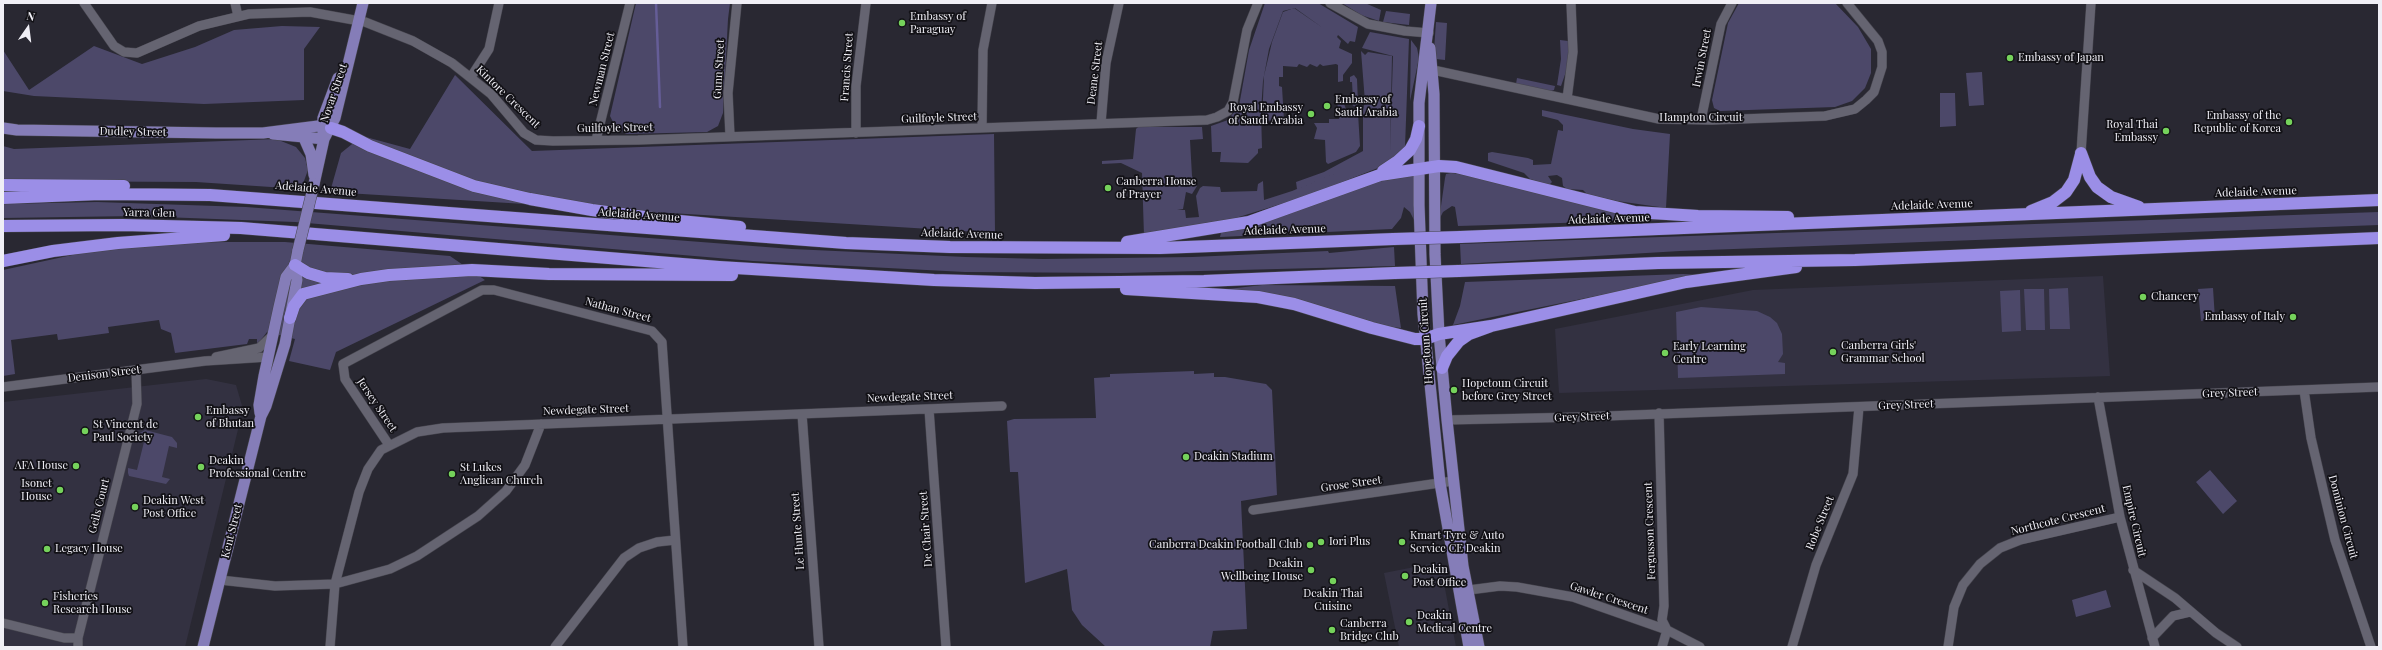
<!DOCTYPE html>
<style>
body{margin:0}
#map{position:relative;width:2382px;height:650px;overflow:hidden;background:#292832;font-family:"Playfair Display",serif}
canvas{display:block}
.frame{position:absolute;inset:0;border:4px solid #f0eff6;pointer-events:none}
.north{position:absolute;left:8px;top:8px;width:40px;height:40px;-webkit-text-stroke:3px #121116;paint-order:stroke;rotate:14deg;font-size:11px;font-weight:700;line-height:16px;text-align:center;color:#f0eff6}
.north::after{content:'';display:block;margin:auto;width:14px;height:18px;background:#f0eff6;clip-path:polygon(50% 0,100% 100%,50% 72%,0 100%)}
</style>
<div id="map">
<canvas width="2382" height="650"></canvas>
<div class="frame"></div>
<div class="north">N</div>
</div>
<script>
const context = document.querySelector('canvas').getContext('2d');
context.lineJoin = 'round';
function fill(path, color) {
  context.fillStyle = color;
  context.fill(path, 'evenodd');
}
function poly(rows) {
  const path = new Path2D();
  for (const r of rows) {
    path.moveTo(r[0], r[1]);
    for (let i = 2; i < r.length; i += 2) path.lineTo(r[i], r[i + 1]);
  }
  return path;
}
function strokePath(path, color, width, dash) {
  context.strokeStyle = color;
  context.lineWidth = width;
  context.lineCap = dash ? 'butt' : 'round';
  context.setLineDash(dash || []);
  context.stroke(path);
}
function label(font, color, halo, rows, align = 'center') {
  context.font = font + ' "Playfair Display",serif';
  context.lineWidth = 3.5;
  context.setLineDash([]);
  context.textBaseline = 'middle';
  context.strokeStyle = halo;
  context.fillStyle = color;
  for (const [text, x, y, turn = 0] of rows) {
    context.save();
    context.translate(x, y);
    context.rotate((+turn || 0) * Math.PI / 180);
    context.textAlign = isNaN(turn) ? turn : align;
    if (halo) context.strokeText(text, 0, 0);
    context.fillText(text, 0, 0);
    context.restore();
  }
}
fill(poly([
 [2103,276,2110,376,1559,393,1555,329,1753,290],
 [206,379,236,385,243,409,185,647,3,647,3,402],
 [1440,562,1456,647,1399,647,1384,573]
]), '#333141');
fill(poly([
 [636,3,730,3,728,19,723,113,718,126,707,132,627,134,617,130,610,116],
 [1265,3,1318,3,1358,27,1355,42,1350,41,1348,44,1338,35,1337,37,1341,41,1339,48,1352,54,1352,63,1343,75,1343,81,1338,82,1338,65,1336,64,1323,66,1320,64,1317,67,1310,64,1307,67,1299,64,1297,67,1283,66,1283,77,1279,77,1279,86,1282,87,1284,120,1262,121,1264,76,1272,42,1283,12,1294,8,1323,28,1295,8,1283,11,1269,49,1263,81,1261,111,1262,148,1258,149,1258,153,1248,163,1220,162,1221,152,1212,152,1211,126,1228,120,1239,106,1249,50],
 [1342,3,1365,3,1381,10,1379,21,1361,15],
 [1739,3,1835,3,1858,27,1871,49,1871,73,1865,88,1852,101,1835,107,1720,111,1714,108,1712,100,1728,23],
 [1386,11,1410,14,1409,25,1383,22],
 [1436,22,1447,23,1445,60,1436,59,1434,50],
 [282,26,320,27,304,49,304,100,204,104,34,96,3,91,3,50,29,90,94,46,142,64,195,47,234,30],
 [1370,32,1409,39,1405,147,1383,166,1307,196,1226,221,1213,224,1208,222,1193,228,1144,236,1142,173,1121,163,1102,164,1102,161,1133,159,1136,129,1138,127,1202,127,1203,139,1190,140,1192,176,1197,186,1192,194,1186,192,1183,209,1177,210,1185,210,1186,218,1199,217,1196,196,1200,188,1203,186,1220,187,1221,192,1257,191,1258,184,1263,181,1264,200,1292,191,1366,161,1297,189,1296,182,1324,172,1363,151,1363,110,1365,102,1361,51,1365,55,1368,52,1392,56,1390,152,1393,56,1362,48],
 [1411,40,1417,48,1419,58,1410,101],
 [1560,40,1568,41,1568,66,1561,86,1557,85,1561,59],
 [1982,72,1984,105,1969,106,1966,73],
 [455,75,532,151,994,134,995,233,330,192,341,153,362,136,410,149],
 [1354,75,1357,79,1358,103,1355,107,1351,104,1351,101,1353,100,1352,82,1350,82,1350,77],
 [1517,78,1555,86,1554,90,1551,91,1516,84],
 [1940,93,1955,93,1956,126,1940,127],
 [1337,100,1343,101,1346,109,1349,112,1358,113,1360,146,1356,152,1328,164,1326,162,1325,140,1314,139,1317,128,1314,123,1329,123,1329,119,1339,119],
 [1542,110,1633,129,1670,134,1666,208,1617,201,1587,194,1583,190,1567,189,1563,186,1562,178,1557,175,1548,176,1552,182,1549,185,1530,179,1524,173,1488,161,1488,153,1492,152,1528,158,1533,160,1533,165,1551,164,1558,130,1563,131,1563,125,1558,120,1542,116],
 [276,139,296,147,305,158,308,170,301,189,196,182,3,181,3,146,14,149],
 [1451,173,1464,174,1663,220,1458,226,1455,207,1452,206,1443,212,1439,220,1445,178,1446,174],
 [1413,175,1414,220,1410,212,1404,207,1401,218,1392,229,1220,237,1221,233,1272,219,1381,179],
 [97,202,246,207,792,249,966,257,1043,259,1192,257,1328,251,1329,253,1394,247,1395,266,1121,273,965,272,753,261,295,222,136,216,3,218,3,204],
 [2379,212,2379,225,1680,251,1461,264,1460,244],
 [227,242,285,242,450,256,485,280,336,352,330,370,289,361,295,339,267,332,257,345,257,339,249,339,247,344,175,353,171,333,161,329,159,320,108,327,109,333,58,340,57,334,11,340,15,374,3,376,3,270,86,252,170,243],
 [1683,274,1700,275,1453,325,1460,306,1465,282],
 [1262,285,1395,286,1401,328,1376,325,1220,290],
 [2068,288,2070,329,2050,329,2049,289],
 [2213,288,2215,319,2201,321,2198,289],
 [2024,289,2044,289,2045,330,2026,330],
 [2020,290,2021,331,2002,332,2000,291],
 [1701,307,1757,311,1770,317,1777,323,1782,334,1783,354,1778,362,1785,363,1785,374,1678,378,1676,312],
 [1194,371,1194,374,1214,373,1214,377,1225,377,1266,384,1272,390,1277,495,1241,501,1247,629,1213,631,1210,647,1106,647,1082,625,1072,610,1067,569,1025,583,1018,472,1010,472,1007,421,1014,419,1096,418,1094,378,1110,377,1110,374],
 [145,430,172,437,177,443,177,448,169,446,162,477,170,479,166,484,129,476,128,473,128,468,137,470,144,442,136,439,138,434],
 [2210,470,2237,501,2223,514,2196,482],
 [2106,590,2111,607,2076,617,2072,600]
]), '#4c4869');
strokePath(poly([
 [656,3,660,107]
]), '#655d97', 2.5);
const minor = poly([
 [84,3,114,46,124,52,137,53,199,26,249,14,310,12,365,22,413,41,452,63,491,94,524,133,536,140,553,141,638,140,1207,120,1217,117,1228,111,1233,102,1247,30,1258,3],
 [235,3,238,16],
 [1330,3,1368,24,1405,31,1429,33],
 [1433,70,1659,119,1712,120,1825,116,1855,109,1866,100,1874,92,1882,67,1882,52,1878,41,1847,3],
 [471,77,489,49,499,3],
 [1567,99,1573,52,1571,3],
 [1701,120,1721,24,1732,3],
 [1101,123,1106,63,1119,3],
 [982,128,983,50,992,3],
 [856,133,856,86,866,3],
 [730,136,728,93,737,3],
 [596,140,630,3],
 [2081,153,2091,3],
 [216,357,259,348,273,335],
 [3,387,205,361,268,357],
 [2304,390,2311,438,2335,540,2371,647],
 [2098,397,2120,517,2155,647],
 [929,409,946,647],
 [1659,413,1664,606,1662,620,1667,630,1662,647],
 [802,414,819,647],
 [1447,420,1580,417,2379,387],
 [389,445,345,379,343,364,482,290,494,290,652,331,662,342,683,647],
 [1253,510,1453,481],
 [2133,570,2175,598,2216,633,2237,647],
 [220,580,275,586,335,584,390,569,417,556,478,516,506,491,525,465,541,424],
 [1461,591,1500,586,1517,587,1573,597,1667,630,1700,647],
 [3,623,64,638,78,638],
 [2152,638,2173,616,2190,612],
 [78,647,78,638,137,404,136,370],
 [330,647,335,584,359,492,368,469,381,450,417,432,443,428,1002,406],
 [555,647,624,558,639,548,657,542,675,540],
 [1792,647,1816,565,1853,474,1859,407],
 [1948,647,1954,607,1963,585,1980,564,2000,548,2020,540,2120,517]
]);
const major = poly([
 [1431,3,1419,103,1419,205,1423,314,1440,483,1469,647],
 [1430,48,1434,94,1435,254,1439,334,1447,420,1463,566,1479,647],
 [3,128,17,130,216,133,263,133,318,126,331,128],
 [323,132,323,118,338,78],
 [273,134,324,139],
 [304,138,311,154,314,175],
 [314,184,324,139,335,118,363,3],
 [260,413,259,405,264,376,279,307,286,277,295,265],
 [203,647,261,416,266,406,285,344,297,280,295,265,298,250]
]);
const highway = poly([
 [331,128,343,132,370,146,474,186,530,199,592,210,660,219,740,227],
 [2081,153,2090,177,2097,187,2111,197,2139,207],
 [1383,171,1398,161,1410,150,1416,139,1419,126],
 [3,185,124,186],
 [3,198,100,194,210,195,846,243,950,247,1160,248,1394,239],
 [2031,211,2053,202,2066,192,2074,180,2081,154],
 [3,226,123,225,241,228,719,267,934,280,1035,283,1204,281,1395,273],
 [1460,237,2379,200],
 [1127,242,1249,222,1380,175,1439,166,1456,167,1635,212,1698,216,1788,217],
 [3,261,53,251,118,243,224,235],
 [295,265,308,273,325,278,348,279],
 [1458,271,1658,263,1855,260,2379,238],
 [1126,289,1258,297,1294,304,1372,328,1415,339,1425,339,1439,334,1491,326],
 [290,318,294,306,303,294,361,279,389,275,472,270,549,274,732,275],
 [1442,368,1447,356,1459,341,1469,334,1491,326,1686,282,1796,267]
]);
strokePath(minor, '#47464f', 10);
strokePath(major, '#47464f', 12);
strokePath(highway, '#47464f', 13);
strokePath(minor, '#656471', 9);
strokePath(major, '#857db8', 11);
strokePath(highway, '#9b8ee7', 12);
const majorBridge = poly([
 [298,250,314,184]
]);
const highwayBridge = poly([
 [1394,239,1460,237],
 [1395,273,1458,271]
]);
strokePath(majorBridge, '#47464f', 12, []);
strokePath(highwayBridge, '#47464f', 13, []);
strokePath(majorBridge, '#857db8', 11);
strokePath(highwayBridge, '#9b8ee7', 12);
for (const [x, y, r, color] of [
 [902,23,4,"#75d25b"],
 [2010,58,4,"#75d25b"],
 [1327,106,4,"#75d25b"],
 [1311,114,4,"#75d25b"],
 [2289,122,4,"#75d25b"],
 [2166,131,4,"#75d25b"],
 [1108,188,4,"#75d25b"],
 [2143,297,4,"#75d25b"],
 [2293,317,4,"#75d25b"],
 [1833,352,4,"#75d25b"],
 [1665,353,4,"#75d25b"],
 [1454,390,4,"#75d25b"],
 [198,417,4,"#75d25b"],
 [85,431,4,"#75d25b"],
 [1186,457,4,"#75d25b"],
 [76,466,4,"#75d25b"],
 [201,467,4,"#75d25b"],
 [452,474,4,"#75d25b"],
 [60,490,4,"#75d25b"],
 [135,507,4,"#75d25b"],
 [1321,542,4,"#75d25b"],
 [1402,542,4,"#75d25b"],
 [1310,545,4,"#75d25b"],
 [47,549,4,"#75d25b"],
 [1311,570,4,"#75d25b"],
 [1405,576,4,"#75d25b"],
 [1333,581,4,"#75d25b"],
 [45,603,4,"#75d25b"],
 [1409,622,4,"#75d25b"],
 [1332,630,4,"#75d25b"]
]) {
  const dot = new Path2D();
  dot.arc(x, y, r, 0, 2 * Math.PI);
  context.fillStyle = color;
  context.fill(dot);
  strokePath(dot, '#121116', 1.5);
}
label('11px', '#f0eff6', '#121116', [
 ["Embassy of",910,17],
 ["Paraguay",910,30],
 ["Embassy of Japan",2018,58],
 ["Embassy of",1335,100],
 ["Saudi Arabia",1335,113],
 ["Royal Embassy",1303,108,"right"],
 ["of Saudi Arabia",1303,121,"right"],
 ["Embassy of the",2281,116,"right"],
 ["Republic of Korea",2281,129,"right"],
 ["Royal Thai",2158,125,"right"],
 ["Embassy",2158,138,"right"],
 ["Canberra House",1116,182],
 ["of Prayer",1116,195],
 ["Chancery",2151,297],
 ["Embassy of Italy",2285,317,"right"],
 ["Canberra Girls'",1841,346],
 ["Grammar School",1841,359],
 ["Early Learning",1673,347],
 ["Centre",1673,360],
 ["Hopetoun Circuit",1462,384],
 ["before Grey Street",1462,397],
 ["Embassy",206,411],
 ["of Bhutan",206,424],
 ["St Vincent de",93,425],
 ["Paul Society",93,438],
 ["Deakin Stadium",1194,457],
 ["Deakin",209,461],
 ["Professional Centre",209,474],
 ["AFA House",68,466,"right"],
 ["St Lukes",460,468],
 ["Anglican Church",460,481],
 ["Isonet",52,484,"right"],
 ["House",52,497,"right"],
 ["Deakin West",143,501],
 ["Post Office",143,514],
 ["Kmart Tyre & Auto",1410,536],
 ["Service CE Deakin",1410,549],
 ["Iori Plus",1329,542],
 ["Canberra Deakin Football Club",1302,545,"right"],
 ["Legacy House",55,549],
 ["Deakin",1303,564,"right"],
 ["Wellbeing House",1303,577,"right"],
 ["Deakin",1413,570],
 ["Post Office",1413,583],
 ["Deakin Thai",1333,594,"center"],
 ["Cuisine",1333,607,"center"],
 ["Fisheries",53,597],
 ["Research House",53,610],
 ["Deakin",1417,616],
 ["Medical Centre",1417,629],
 ["Canberra",1340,624],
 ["Bridge Club",1340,637]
], 'left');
label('11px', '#f0eff6', '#121116', [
 ["Irwin Street",1702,58,-79],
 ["Francis Street",847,67,-86],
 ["Newman Street",602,69,-76],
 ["Gunn Street",719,69,-87],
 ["Deane Street",1095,73,-83],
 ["Novar Street",334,93,-71],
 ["Kintore Crescent",508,97,44],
 ["Guilfoyle Street",939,118,-2],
 ["Hampton Circuit",1701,118],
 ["Guilfoyle Street",615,128,-1],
 ["Dudley Street",133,132,1],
 ["Adelaide Avenue",316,189,5],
 ["Adelaide Avenue",2256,192,-2],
 ["Adelaide Avenue",1932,205,-2],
 ["Yarra Glen",149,213,1],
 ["Adelaide Avenue",639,215,4],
 ["Adelaide Avenue",1609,219,-2],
 ["Adelaide Avenue",1285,230,-2],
 ["Adelaide Avenue",962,234,2],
 ["Nathan Street",618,310,15],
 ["Hopetoun Circuit",1426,341,-94],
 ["Denison Street",104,374,-7],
 ["Grey Street",2230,393,-2],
 ["Newdegate Street",910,397,-2],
 ["Jersey Street",377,405,56],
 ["Grey Street",1906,405,-2],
 ["Newdegate Street",586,410,-2],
 ["Grey Street",1582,417,-2],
 ["Grose Street",1351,484,-8],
 ["Geils Court",99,506,-76],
 ["Dominion Circuit",2343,517,75],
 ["Northcote Crescent",2058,520,-14],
 ["Empire Circuit",2134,521,77],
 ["Robe Street",1820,523,-68],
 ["De Chair Street",926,529,-94],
 ["Kent Street",232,531,-76],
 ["Le Hunte Street",798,531,-94],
 ["Fergusson Crescent",1650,531,-92],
 ["Gawler Crescent",1609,598,18]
]);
</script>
